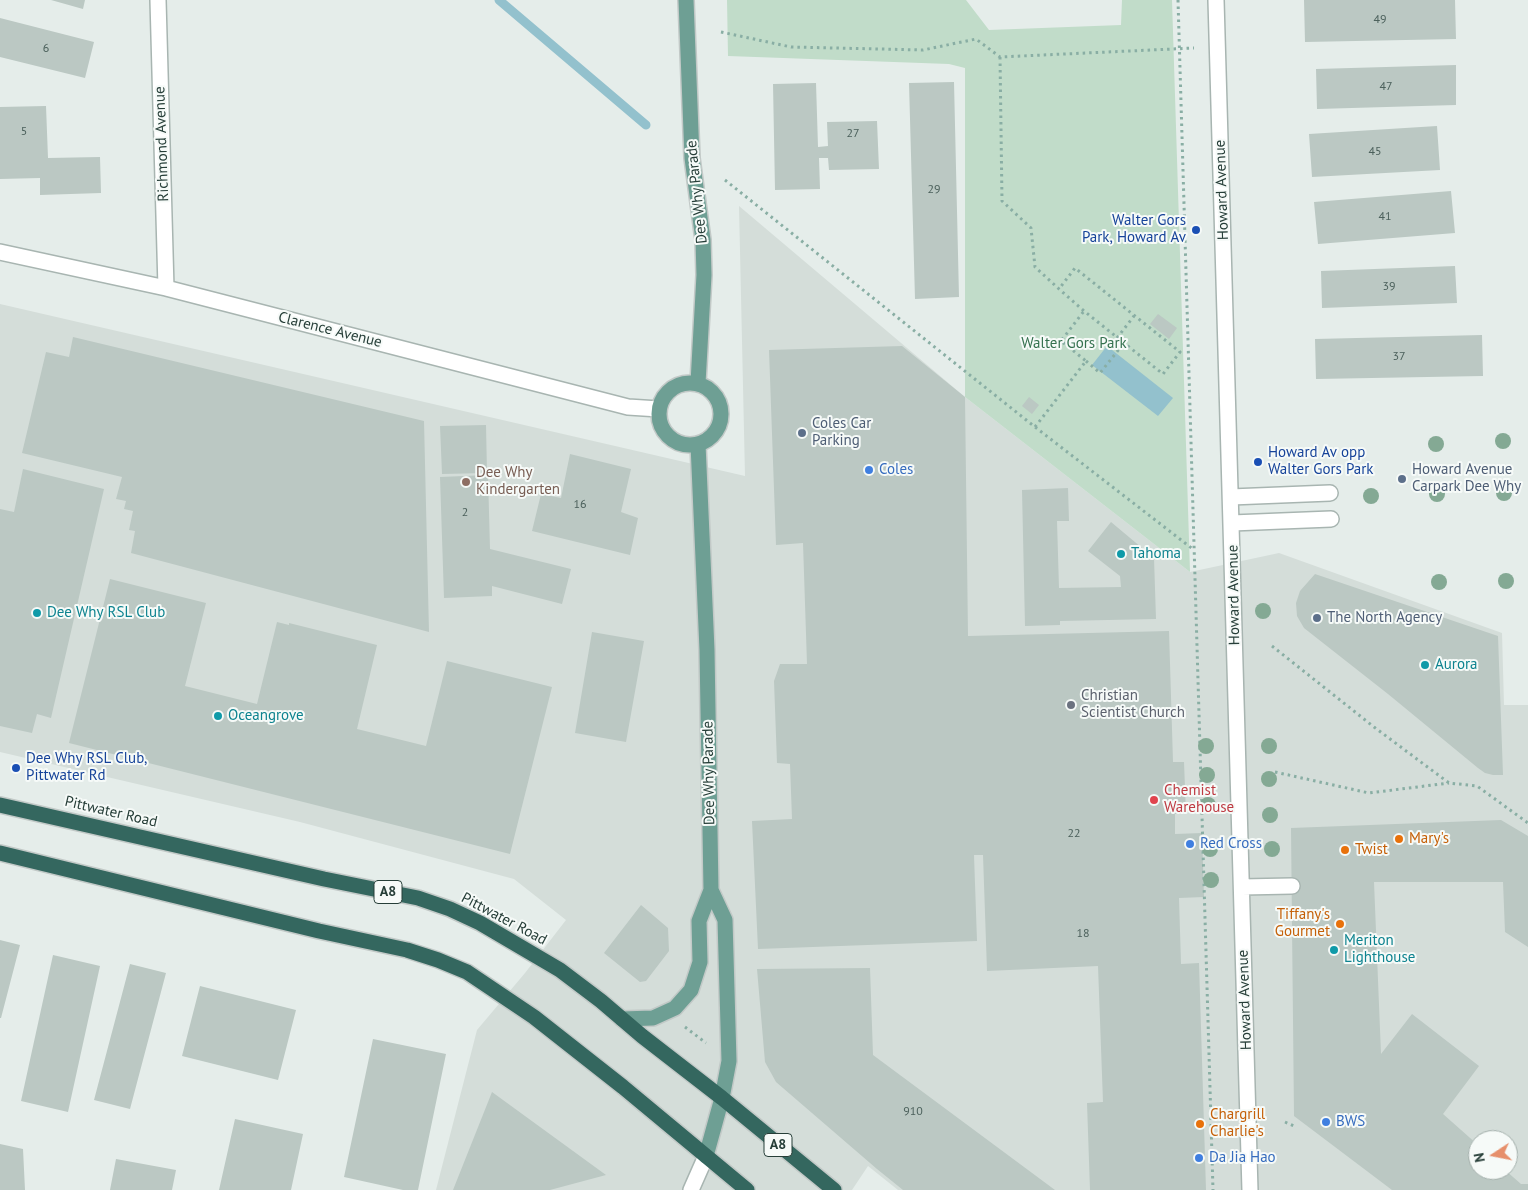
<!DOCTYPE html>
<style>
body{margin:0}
#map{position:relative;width:1528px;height:1190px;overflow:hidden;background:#e5edea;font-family:"PT Sans",sans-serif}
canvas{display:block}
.north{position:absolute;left:1468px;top:1130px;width:50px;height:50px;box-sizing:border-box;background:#f6faf8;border:1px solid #a3afab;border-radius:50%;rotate:259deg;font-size:14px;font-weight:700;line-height:20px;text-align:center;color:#263e38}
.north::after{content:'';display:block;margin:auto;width:18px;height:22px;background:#e68f6b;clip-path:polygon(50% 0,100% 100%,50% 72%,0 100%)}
</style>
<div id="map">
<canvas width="1528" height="1190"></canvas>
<div class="north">N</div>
</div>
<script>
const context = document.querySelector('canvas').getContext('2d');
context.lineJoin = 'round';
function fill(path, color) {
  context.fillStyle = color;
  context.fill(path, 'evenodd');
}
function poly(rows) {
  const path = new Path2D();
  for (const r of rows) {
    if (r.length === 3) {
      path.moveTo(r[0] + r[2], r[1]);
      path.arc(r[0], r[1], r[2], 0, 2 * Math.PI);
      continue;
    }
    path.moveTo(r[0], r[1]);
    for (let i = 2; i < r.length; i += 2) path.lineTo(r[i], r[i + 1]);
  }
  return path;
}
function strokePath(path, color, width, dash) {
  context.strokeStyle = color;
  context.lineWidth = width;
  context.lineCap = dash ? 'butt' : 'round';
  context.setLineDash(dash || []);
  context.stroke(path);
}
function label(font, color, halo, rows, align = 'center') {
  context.font = font + ' "PT Sans",sans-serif';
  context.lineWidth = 4;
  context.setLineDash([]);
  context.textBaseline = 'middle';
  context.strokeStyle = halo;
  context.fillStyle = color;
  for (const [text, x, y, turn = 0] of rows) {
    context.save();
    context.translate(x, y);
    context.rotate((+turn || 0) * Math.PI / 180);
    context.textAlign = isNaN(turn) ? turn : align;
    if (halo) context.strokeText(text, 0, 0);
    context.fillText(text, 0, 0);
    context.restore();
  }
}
fill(poly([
 [739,206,965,397,1190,572,1279,553,1502,633,1504,705,1528,705,1528,1190,898,1190,868,1166,852,1190,436,1190,477,1030,525,973,566,920,514,879,300,822,0,752,0,304,745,476],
 [1478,1140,1508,1140,1508,1170,1478,1170]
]), '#d4ddd9');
fill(poly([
 [727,0,966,0,989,30,1121,25,1122,0,1172,0,1190,572,965,397,965,68,949,64,728,56]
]), '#c1dcc9');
fill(poly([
 [1107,346,1173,398,1158,416,1092,365]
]), '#93c1cd');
strokePath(poly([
 [499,0,646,125]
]), '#93c1cd', 9);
fill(poly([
 [51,0,85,0,83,9],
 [1304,0,1455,0,1456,39,1305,42],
 [0,18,94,42,85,78,0,57],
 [1456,65,1456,105,1317,109,1316,69],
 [954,82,959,297,915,299,909,83],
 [816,83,818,147,828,146,827,122,877,121,879,169,829,170,828,158,819,158,820,189,775,190,773,84],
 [46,106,48,158,100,157,101,193,40,195,40,178,0,179,0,107],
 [1437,126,1440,170,1312,177,1309,134],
 [1451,191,1455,233,1318,244,1314,202],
 [1455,266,1457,303,1322,308,1321,271],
 [1158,314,1177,328,1169,339,1150,324],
 [1482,335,1483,376,1316,379,1315,339],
 [73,337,424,421,429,632,131,553,135,531,129,530,133,511,124,509,126,501,116,499,122,477,22,453,46,352,69,357],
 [902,346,965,397,968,636,1169,631,1173,762,1184,762,1186,814,1175,814,1175,834,1202,833,1204,897,1179,898,1181,964,1199,963,1206,1190,1090,1190,1087,1103,1103,1102,1098,966,987,971,983,855,974,855,977,941,758,949,752,821,792,819,790,764,777,763,774,681,780,664,807,664,803,543,776,545,769,350],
 [1029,397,1039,405,1032,414,1022,406],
 [486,425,487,473,442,474,440,426],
 [570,454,631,469,621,512,638,518,630,555,532,531,541,494,561,498],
 [23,469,104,489,51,718,37,714,32,733,0,726,0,509,14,512],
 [488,475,490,549,571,569,562,604,492,586,492,596,444,598,440,477],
 [1068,488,1069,521,1057,521,1059,588,1121,587,1120,576,1088,551,1111,522,1154,558,1156,619,1060,621,1060,625,1025,626,1022,490],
 [1315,574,1498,636,1503,775,1493,775,1485,773,1478,768,1388,694,1304,628,1297,616,1296,603,1300,591],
 [110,579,206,603,185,686,257,704,277,622,289,625,289,623,377,645,357,729,426,746,447,661,552,687,510,854,69,743],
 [592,632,644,641,626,742,575,733],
 [1501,820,1528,836,1528,947,1505,932,1503,882,1374,882,1381,1054,1412,1014,1479,1066,1443,1114,1478,1145,1478,1170,1505,1170,1521,1184,1528,1184,1528,1190,1392,1190,1294,1116,1291,828],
 [641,905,668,928,669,951,646,981,640,982,604,953],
 [0,940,20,945,1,1018,0,1018],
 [53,955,100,966,68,1112,21,1101],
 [130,964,166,973,130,1109,94,1100],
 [870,968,873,1055,1055,1190,903,1190,877,1169,776,1082,765,1062,757,969],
 [200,986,296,1010,278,1080,182,1056],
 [373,1039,446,1054,418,1190,403,1190,344,1177],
 [492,1092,606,1175,550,1190,453,1190],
 [235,1119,303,1134,291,1190,219,1190],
 [0,1144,23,1149,25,1190,0,1190],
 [116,1159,176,1170,172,1190,110,1190]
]), '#bbc8c3');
const minor = poly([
 [158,0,166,288],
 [1216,0,1250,1190],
 [0,252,166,288,628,407,659,409],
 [1231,497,1330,493],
 [1232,523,1331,519],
 [1242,887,1292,886],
 [691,1190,706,1156]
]);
const major = poly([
 [686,0,692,158,703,240,704,275,698,383],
 [690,414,31],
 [698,444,707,650,711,890,725,920,729,1061,722,1098,706,1156],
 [622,1019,653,1018,675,1008,691,990,700,962,699,921,711,890]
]);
const highway = poly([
 [0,805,324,879,418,898,450,909,480,923,560,970,601,1001,642,1036,722,1098,834,1190],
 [0,853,319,931,407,950,438,960,467,972,534,1017,623,1087,747,1190]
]);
strokePath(minor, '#a8b5b1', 18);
strokePath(major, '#c2c9c7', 18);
strokePath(highway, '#c2c9c7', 18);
strokePath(poly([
 [1178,0,1213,1190],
 [721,32,791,47,923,50,976,39,1000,57,1194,48],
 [1000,57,1002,201,1031,228,1035,267,1059,289,1084,311,1163,374,1180,352,1075,268,1059,289],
 [725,180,1035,427,1194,550],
 [1117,338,1134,316],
 [1086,361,1100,373,1124,343],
 [1035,427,1086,361,1061,341,1084,311],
 [1272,646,1374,727,1449,783,1477,786,1528,823],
 [1275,772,1369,793,1449,783],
 [685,1027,706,1043],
 [1285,1122,1294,1126]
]), '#89aea4', 3, [2.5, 4]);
strokePath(minor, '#fff', 15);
strokePath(major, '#6e9f94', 15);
strokePath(highway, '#34675f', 15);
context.fillStyle = '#84a994';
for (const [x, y] of [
 [1503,441],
 [1436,444],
 [1504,493],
 [1437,494],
 [1371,496],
 [1506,581],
 [1439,582],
 [1263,611],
 [1206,746],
 [1269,746],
 [1207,775],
 [1269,779],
 [1208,805],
 [1270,815],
 [1210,849],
 [1272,849],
 [1211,880]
]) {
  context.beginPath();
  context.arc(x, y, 8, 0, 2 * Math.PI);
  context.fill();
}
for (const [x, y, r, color] of [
 [1196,230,5,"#1a4fb4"],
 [802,433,5,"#5c6f8a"],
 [1258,462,5,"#1a4fb4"],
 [869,470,5,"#3f7fe0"],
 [1402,479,5,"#5c6f8a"],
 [466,482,5,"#8d6e63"],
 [1121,554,5,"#0f9aa8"],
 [37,613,5,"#0f9aa8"],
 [1317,618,5,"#5c6f8a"],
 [1425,665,5,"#0f9aa8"],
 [1071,705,5,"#6b7280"],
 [218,716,5,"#0f9aa8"],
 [16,768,5,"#1a4fb4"],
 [1154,800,5,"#e0444e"],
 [1399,839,5,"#e8710a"],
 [1190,844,5,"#3f7fe0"],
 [1345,850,5,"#e8710a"],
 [1340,924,5,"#e8710a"],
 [1334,950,5,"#0f9aa8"],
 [1326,1122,5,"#3f7fe0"],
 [1200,1124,5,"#e8710a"],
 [1199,1158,5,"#3f7fe0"]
]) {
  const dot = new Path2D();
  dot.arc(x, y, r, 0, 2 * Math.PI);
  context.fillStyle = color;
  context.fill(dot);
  strokePath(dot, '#f6faf8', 2);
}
label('12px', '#4b605b', null, [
 ["49",1380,20],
 ["6",46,49],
 ["47",1386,87],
 ["5",24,132],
 ["27",853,134],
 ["45",1375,152],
 ["29",934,190],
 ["41",1385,217],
 ["39",1389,287],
 ["37",1399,357],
 ["16",580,505],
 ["2",465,513],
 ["22",1074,834],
 ["18",1083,934],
 ["910",913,1112]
]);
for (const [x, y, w] of [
 [388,892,28],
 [778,1145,28]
]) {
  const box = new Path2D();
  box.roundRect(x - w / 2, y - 11.5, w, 23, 4);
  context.fillStyle = '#f6faf8';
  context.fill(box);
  strokePath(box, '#263e38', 1);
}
label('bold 14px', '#263e38', null, [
 ["A8",388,892],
 ["A8",778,1145]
]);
label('15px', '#263e38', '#f6faf8', [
 ["Richmond Avenue",162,144,-92],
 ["Howard Avenue",1222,190,-92],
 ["Dee Why Parade",697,192,-96],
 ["Clarence Avenue",330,330,14],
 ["Howard Avenue",1234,595,-91],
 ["Dee Why Parade",709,773,-91],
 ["Pittwater Road",111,812,13],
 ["Pittwater Road",504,919,28],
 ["Howard Avenue",1245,1000,-92]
]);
label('15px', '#164399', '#f6faf8', [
 ["Walter Gors",1186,221,"right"],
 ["Park, Howard Av",1186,238,"right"],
 ["Howard Av opp",1268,453],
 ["Walter Gors Park",1268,470],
 ["Dee Why RSL Club,",26,759],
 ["Pittwater Rd",26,776]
], 'left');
label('15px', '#34714e', '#f6faf8', [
 ["Walter Gors Park",1074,344]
]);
label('15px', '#4e5e75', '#f6faf8', [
 ["Coles Car",812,424],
 ["Parking",812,441],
 ["Howard Avenue",1412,470],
 ["Carpark Dee Why",1412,487],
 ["The North Agency",1327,618]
], 'left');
label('15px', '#366cbe', '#f6faf8', [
 ["Coles",879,470],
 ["Red Cross",1200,844],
 ["BWS",1336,1122],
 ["Da Jia Hao",1209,1158]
], 'left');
label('15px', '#785e54', '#f6faf8', [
 ["Dee Why",476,473],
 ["Kindergarten",476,490]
], 'left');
label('15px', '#0d838f', '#f6faf8', [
 ["Tahoma",1131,554],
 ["Dee Why RSL Club",47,613],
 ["Aurora",1435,665],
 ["Oceangrove",228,716],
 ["Meriton",1344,941],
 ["Lighthouse",1344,958]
], 'left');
label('15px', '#5b616d', '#f6faf8', [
 ["Christian",1081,696],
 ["Scientist Church",1081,713]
], 'left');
label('15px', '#be3a42', '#f6faf8', [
 ["Chemist",1164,791],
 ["Warehouse",1164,808]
], 'left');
label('15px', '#c56008', '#f6faf8', [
 ["Mary's",1409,839],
 ["Twist",1355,850],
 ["Tiffany's",1330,915,"right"],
 ["Gourmet",1330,932,"right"],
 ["Chargrill",1210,1115],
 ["Charlie's",1210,1132]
], 'left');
</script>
